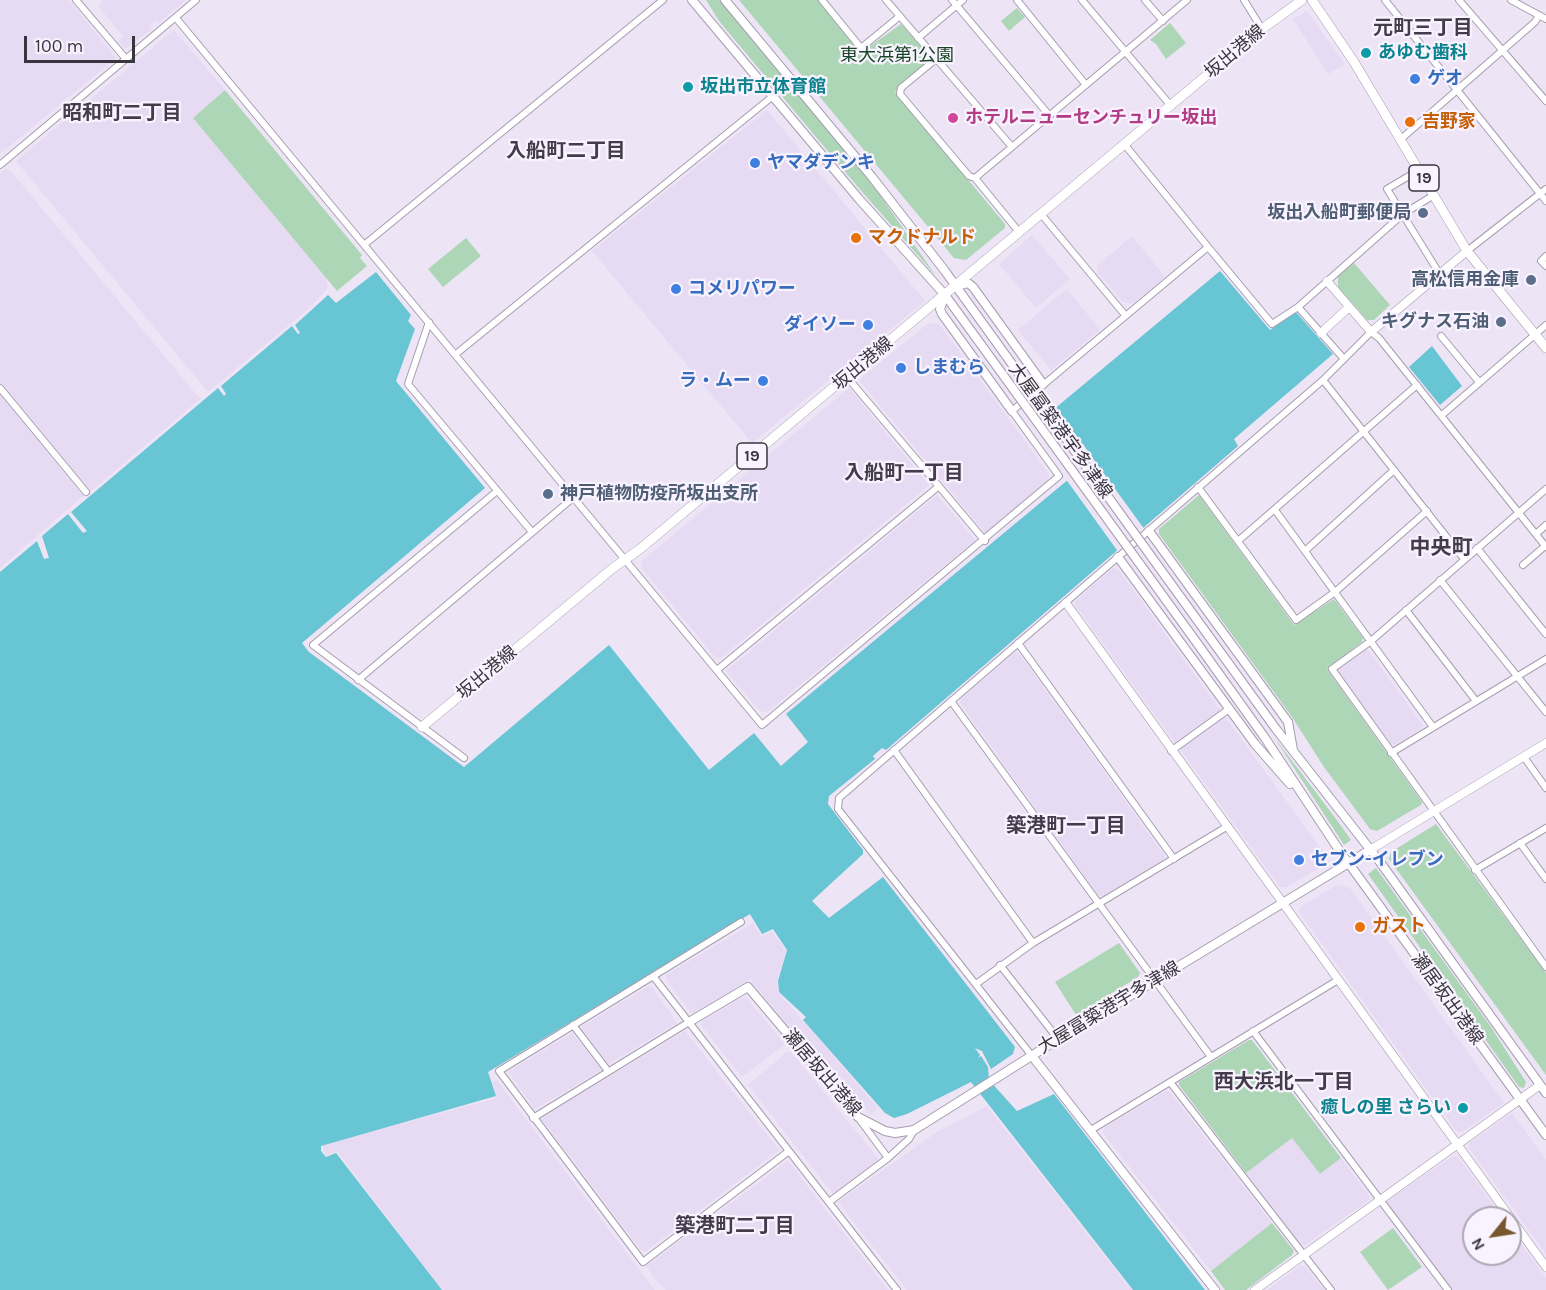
<!DOCTYPE html>
<meta charset="utf-8">
<style>
body{margin:0}
#map{position:relative;width:1546px;height:1290px;overflow:hidden;background:#ede4f6;font-family:Karla,sans-serif}
canvas{display:block}
.north{position:absolute;left:1462px;top:1206px;width:60px;height:60px;box-sizing:border-box;background:#f8f3fe;border:2px solid #aca7b1;border-radius:50%;rotate:240deg;font-size:16px;font-weight:700;line-height:24px;text-align:center;color:#39353d}
.north::after{content:'';display:block;margin:auto;width:21px;height:27px;background:#79562e;clip-path:polygon(50% 0,100% 100%,50% 72%,0 100%)}
.scale{position:absolute;left:24px;top:36px;width:111px;height:27px;box-sizing:border-box;border:3px solid #39353d;border-top:0;padding-left:8px;font-size:18px;line-height:21px;white-space:nowrap;color:#39353d;-webkit-text-stroke:4px #f8f3fe;paint-order:stroke}
</style>
<div id="map">
<canvas width="1546" height="1290"></canvas>
<div class="north">N</div>
<div class="scale">100 m</div>
</div>
<script>
const context = document.querySelector('canvas').getContext('2d');
context.lineJoin = 'round';
function fill(path, color) {
  context.fillStyle = color;
  context.fill(path, 'evenodd');
}
function poly(rows) {
  const path = new Path2D();
  for (const r of rows) {
    path.moveTo(r[0], r[1]);
    for (let i = 2; i < r.length; i += 2) path.lineTo(r[i], r[i + 1]);
  }
  return path;
}
function strokePath(path, color, width, dash) {
  context.strokeStyle = color;
  context.lineWidth = width;
  context.lineCap = dash ? 'butt' : 'round';
  context.setLineDash(dash || []);
  context.stroke(path);
}
function label(font, color, halo, rows, align = 'center') {
  context.font = font + ' Karla,"Noto Sans JP",sans-serif';
  context.lineWidth = 4.5;
  context.setLineDash([]);
  context.textBaseline = 'middle';
  context.strokeStyle = halo;
  context.fillStyle = color;
  for (const [text, x, y, turn = 0] of rows) {
    context.save();
    context.translate(x, y);
    context.rotate((+turn || 0) * Math.PI / 180);
    context.textAlign = isNaN(turn) ? turn : align;
    if (halo) context.strokeText(text, 0, 0);
    context.fillText(text, 0, 0);
    context.restore();
  }
}
fill(poly([
 [0,0,69,0,116,58,0,154],
 [101,0,186,0,158,23,156,21,150,26,152,29,125,49,118,41,123,36,98,6,103,2],
 [1307,11,1345,64,1328,74,1293,19],
 [174,30,225,90,193,118,326,278,328,288,307,310,208,392,16,161],
 [767,110,925,301,752,443,592,251],
 [6,169,10,170,200,399,91,491,0,381,0,174],
 [1032,235,1070,279,1036,308,999,264],
 [1132,236,1165,277,1132,304,1122,301,1097,271,1097,266],
 [1067,289,1100,330,1051,370,1018,330],
 [929,323,939,324,1049,474,1048,480,986,534,859,380],
 [849,388,929,485,721,658,715,657,641,567,643,560],
 [0,395,83,496,0,568],
 [937,495,975,540,767,712,760,711,726,671],
 [1113,568,1118,569,1324,853,1322,866,1286,887,1280,887,1075,605,1076,600],
 [1366,647,1422,724,1422,728,1392,746,1388,744,1338,672,1338,668],
 [1014,653,1019,653,1164,855,1164,859,1103,896,1098,895,960,703,961,699],
 [1337,885,1350,888,1504,1103,1462,1132,1457,1132,1299,912,1300,907],
 [753,923,761,936,772,932,786,950,777,981,778,992,878,1108,871,1114,851,1096,847,1099,750,979,694,1013,690,1012,666,979,666,975],
 [649,986,652,987,677,1023,608,1064,581,1027],
 [742,998,747,999,785,1044,742,1077,701,1025,702,1021],
 [685,1031,779,1150,645,1252,641,1250,541,1118],
 [572,1033,601,1070,535,1109,508,1072],
 [787,1052,791,1052,878,1158,878,1160,833,1194,748,1085],
 [497,1080,524,1117,655,1290,442,1290,337,1151,327,1155,323,1151,323,1145,497,1098,492,1082],
 [1166,1091,1169,1091,1272,1223,1211,1271,1103,1133,1104,1128],
 [987,1106,1131,1290,907,1290,838,1202,937,1132],
 [1512,1113,1546,1160,1546,1254,1469,1148,1470,1142],
 [1292,1138,1320,1174,1341,1158,1369,1196,1369,1200,1305,1245,1300,1244,1246,1173],
 [1453,1156,1458,1157,1503,1218,1474,1218,1474,1254,1510,1254,1510,1228,1546,1278,1546,1290,1452,1290,1388,1206,1388,1200],
 [788,1161,888,1290,666,1290,659,1284,646,1266],
 [1300,1266,1305,1266,1324,1290,1267,1290]
]), '#e7daf3');
fill(poly([
 [706,0,720,0,869,179,936,276,857,186,719,21],
 [739,0,818,0,862,52,901,24,930,57,929,61,895,92,1005,224,1005,228,966,260,954,258],
 [1017,8,1025,17,1009,31,1001,21],
 [1170,23,1186,43,1166,59,1156,44,1150,40],
 [225,90,362,255,360,258,367,266,337,291,193,118],
 [466,238,481,256,443,287,428,269],
 [1354,263,1390,305,1374,320,1367,320,1338,287,1338,276],
 [1199,495,1294,625,1334,599,1363,638,1362,642,1327,669,1422,802,1421,805,1377,831,1370,829,1324,767,1292,717,1159,534,1159,529],
 [1274,737,1339,823,1351,840,1344,845],
 [1436,824,1546,973,1546,1075,1389,859,1391,852],
 [1376,868,1491,1027,1526,1082,1524,1088,1519,1087,1368,874],
 [1119,943,1140,973,1138,977,1076,1015,1055,982],
 [1249,1040,1252,1040,1341,1158,1320,1174,1292,1138,1246,1173,1179,1085,1179,1082],
 [1272,1223,1294,1251,1292,1255,1246,1290,1225,1290,1211,1271],
 [1393,1228,1422,1267,1388,1290,1360,1252]
]), '#add6b6');
fill(poly([
 [1220,271,1270,330,1295,311,1333,354,1234,439,1238,446,886,750,882,748,873,756,875,759,829,796,828,804,863,850,863,854,812,901,829,918,883,877,1015,1047,1013,1054,991,1069,982,1051,975,1048,980,1055,978,1058,981,1056,988,1067,989,1080,1017,1111,1054,1094,1205,1290,1133,1290,971,1082,907,1114,894,1118,885,1113,803,1020,806,1017,779,992,778,981,787,950,773,929,762,934,750,914,488,1072,496,1096,321,1146,321,1151,326,1157,336,1153,442,1290,0,1290,0,572,37,541,44,559,49,558,42,536,68,514,83,533,87,531,71,512,218,388,224,396,226,394,221,386,292,326,298,334,300,333,295,325,328,295,336,303,376,272,411,315,408,321,415,329,396,381,485,488,302,643,309,652,464,767,609,645,709,770,754,733,781,766,808,742,786,714,1093,459,1083,444,1041,420],
 [1432,346,1462,386,1440,405,1409,367]
]), '#67c5d4');
fill(poly([
 [1054,405,1145,530,1119,553,1065,478,1089,458,1082,448,1069,459,1038,418]
]), '#ede4f6');
const minor = poly([
 [76,0,126,59],
 [822,0,861,48,900,16],
 [886,0,1012,147],
 [952,0,1049,115],
 [1017,0,1086,85],
 [1082,0,1171,106],
 [1145,0,1163,21],
 [1244,0,1262,29],
 [1385,0,1546,201],
 [1459,0,1546,101],
 [1511,0,1546,19],
 [176,18,762,725,1059,476,1012,411,1208,247,1125,145],
 [918,38,963,0],
 [936,59,901,88,900,94,969,176,975,178,1019,232],
 [1401,139,1535,22,1539,15],
 [0,165,196,0],
 [1419,170,1387,189,1439,273],
 [975,178,1187,0],
 [1041,214,1125,315],
 [364,245,663,0],
 [1208,247,1272,324,1298,307,1403,214,1434,195],
 [1467,251,1546,189],
 [1546,256,1541,261,1546,266],
 [1298,307,1344,359],
 [429,322,408,384,532,532],
 [1441,336,1479,382],
 [456,354,773,96],
 [847,377,985,541],
 [1323,380,1464,559],
 [0,388,86,492],
 [1442,415,1546,325],
 [1198,487,1296,620,1335,592,1427,511],
 [1546,489,1371,641,1332,669,1546,967],
 [1275,510,1433,727],
 [1536,534,1546,525],
 [1238,541,1417,385],
 [1477,548,1546,634],
 [1306,550,1394,470],
 [1523,565,1545,546],
 [1440,580,1546,712],
 [1406,610,1476,701],
 [1018,643,1174,859],
 [717,670,939,486],
 [358,680,574,497],
 [951,701,1211,1057],
 [894,750,1033,943],
 [1171,751,1229,709],
 [1391,753,1546,659],
 [1524,757,1546,788],
 [464,758,313,645,497,491],
 [1520,843,1546,879],
 [1475,870,1546,828],
 [741,922,499,1071,643,1262,789,1151],
 [1000,965,1058,1039],
 [653,976,897,1290],
 [976,984,1033,943,1228,826],
 [573,1025,608,1071],
 [1253,1031,1448,1290],
 [1032,1056,838,809,839,798,1323,380,1371,332,1379,338,1546,547],
 [1170,1082,1331,1290],
 [533,1118,689,1022],
 [860,1120,888,1158],
 [1091,1130,1338,980],
 [829,1202,888,1158,909,1139,914,1130]
]);
const tertiary = poly([
 [1327,281,1371,332,1467,251],
 [1321,333,1349,307],
 [1066,603,1546,1267],
 [1370,850,1546,743],
 [1255,1290,1540,1085]
]);
const secondary = poly([
 [692,0,859,199,945,295,1006,379],
 [725,0,872,177,945,271,1017,371],
 [956,286,968,283,973,287,1043,384],
 [945,295,940,309,942,314,1012,411],
 [1149,531,1288,722,1293,750],
 [1118,557,1255,744,1290,784],
 [1208,635,1276,729,1380,862,1546,1093],
 [1197,643,1265,738,1339,850,1546,1135],
 [689,1022,748,987,858,1117,885,1131,895,1133,914,1130,1044,1048,1370,850],
 [1032,1056,1215,1290]
]);
const primary = poly([
 [1312,0,1354,62,1467,251,1546,348],
 [422,727,613,568,640,549,1262,29,1302,0]
]);
strokePath(minor, '#a69dae', 8);
strokePath(tertiary, '#a69dae', 9);
strokePath(secondary, '#a69dae', 10);
strokePath(primary, '#a69dae', 10);
strokePath(minor, '#fff', 6);
strokePath(tertiary, '#fff', 8);
strokePath(secondary, '#fff', 8);
strokePath(primary, '#fff', 9);
const secondaryBridge = poly([
 [1017,371,1208,635],
 [1006,379,1197,643]
]);
strokePath(secondaryBridge, '#a69dae', 10, []);
strokePath(secondaryBridge, '#fff', 8);
for (const [x, y, r, color] of [
 [1366,53,6,"#0f9aa8"],
 [1415,79,6,"#3f7fe0"],
 [688,87,6,"#0f9aa8"],
 [953,118,6,"#d1479c"],
 [1410,122,6,"#e8710a"],
 [755,163,6,"#3f7fe0"],
 [1423,213,6,"#5c6f8a"],
 [856,238,6,"#e8710a"],
 [1531,280,6,"#5c6f8a"],
 [676,289,6,"#3f7fe0"],
 [1501,322,6,"#5c6f8a"],
 [868,325,6,"#3f7fe0"],
 [901,368,6,"#3f7fe0"],
 [763,381,6,"#3f7fe0"],
 [548,494,6,"#5c6f8a"],
 [1299,860,6,"#3f7fe0"],
 [1360,927,6,"#e8710a"],
 [1463,1108,6,"#0f9aa8"]
]) {
  const dot = new Path2D();
  dot.arc(x, y, r, 0, 2 * Math.PI);
  context.fillStyle = color;
  context.fill(dot);
  strokePath(dot, '#f8f3fe', 2);
}
for (const [x, y, w] of [
 [1424,178,30],
 [752,456,30]
]) {
  const box = new Path2D();
  box.roundRect(x - w / 2, y - 13, w, 26, 4.5);
  context.fillStyle = '#f8f3fe';
  context.fill(box);
  strokePath(box, '#39353d', 1.5);
}
label('bold 16px', '#39353d', null, [
 ["19",1424,178],
 ["19",752,456]
]);
label('18px', '#39353d', '#f8f3fe', [
 ["坂出港線",1235,52,-40],
 ["坂出港線",863,364,-40],
 ["大屋冨築港宇多津線",1060,431,54],
 ["坂出港線",487,673,-40],
 ["瀬居坂出港線",1447,999,54],
 ["大屋冨築港宇多津線",1109,1008,-31],
 ["瀬居坂出港線",822,1073,49]
]);
label('bold 18px', '#0d838f', '#f8f3fe', [
 ["あゆむ歯科",1378,53],
 ["坂出市立体育館",700,87],
 ["癒しの里 さらい",1451,1108,"right"]
], 'left');
label('18px', '#184526', '#f8f3fe', [
 ["東大浜第1公園",897,56]
]);
label('bold 18px', '#366cbe', '#f8f3fe', [
 ["ゲオ",1427,79],
 ["ヤマダデンキ",767,163],
 ["コメリパワー",688,289],
 ["ダイソー",856,325,"right"],
 ["しまむら",913,368],
 ["ラ・ムー",751,381,"right"],
 ["セブン-イレブン",1311,860]
], 'left');
label('bold 18px', '#b23c85', '#f8f3fe', [
 ["ホテルニューセンチュリー坂出",965,118]
], 'left');
label('bold 18px', '#c56008', '#f8f3fe', [
 ["吉野家",1422,122],
 ["マクドナルド",868,238],
 ["ガスト",1372,927]
], 'left');
label('bold 18px', '#4e5e75', '#f8f3fe', [
 ["坂出入船町郵便局",1411,213],
 ["高松信用金庫",1519,280],
 ["キグナス石油",1489,322],
 ["神戸植物防疫所坂出支所",560,494,"left"]
], 'right');
label('bold 20px', '#443c4b', '#f8f3fe', [
 ["元町三丁目",1423,28],
 ["昭和町二丁目",122,113],
 ["入船町二丁目",566,151],
 ["入船町一丁目",904,473],
 ["築港町一丁目",1066,826],
 ["西大浜北一丁目",1284,1082],
 ["築港町二丁目",735,1226]
]);
label('bold 21px', '#443c4b', '#f8f3fe', [
 ["中央町",1441,548]
]);
</script>
